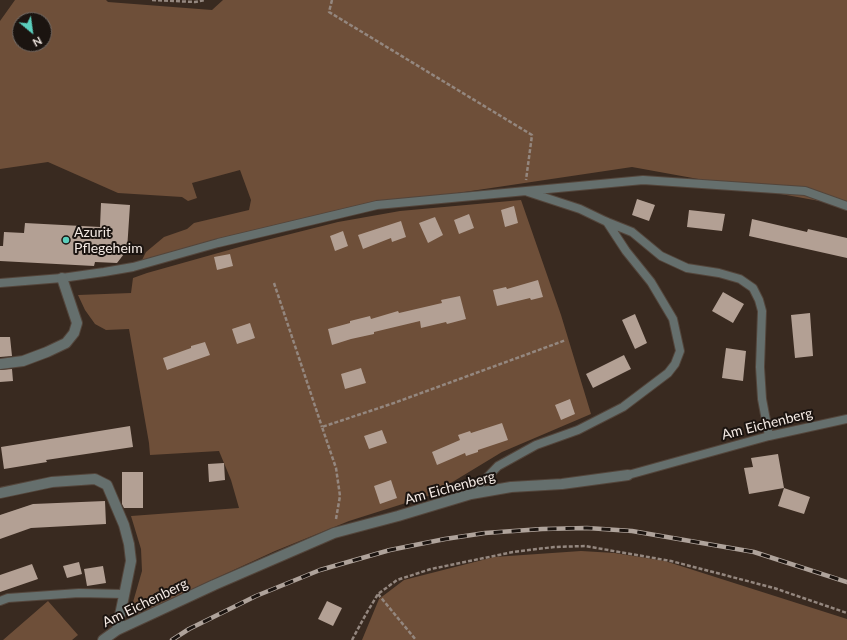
<!DOCTYPE html>
<style>
body{margin:0}
#map{position:relative;width:847px;height:640px;overflow:hidden;background:#392a20;font-family:Lato,sans-serif}
canvas{display:block}
.north{position:absolute;left:12px;top:12px;width:40px;height:40px;box-sizing:border-box;background:#1b1410;border:1px solid #726a65;border-radius:50%;rotate:151deg;font-size:11px;font-weight:700;line-height:16px;text-align:center;color:#f4eae4}
.north::after{content:'';display:block;margin:auto;width:14px;height:18px;background:#5bcebc;clip-path:polygon(50% 0,100% 100%,50% 72%,0 100%)}
</style>
<div id="map">
<canvas width="847" height="640"></canvas>
<div class="north">N</div>
</div>
<script>
const context = document.querySelector('canvas').getContext('2d');
context.lineJoin = 'round';
function fill(path, color) {
  context.fillStyle = color;
  context.fill(path, 'evenodd');
}
function poly(rows) {
  const path = new Path2D();
  for (const r of rows) {
    path.moveTo(r[0], r[1]);
    for (let i = 2; i < r.length; i += 2) path.lineTo(r[i], r[i + 1]);
  }
  return path;
}
function strokePath(path, color, width, dash) {
  context.strokeStyle = color;
  context.lineWidth = width;
  context.lineCap = dash ? 'butt' : 'round';
  context.setLineDash(dash || []);
  context.stroke(path);
}
function label(font, color, halo, rows, align = 'center') {
  context.font = font + ' Lato,sans-serif';
  context.lineWidth = 4;
  context.setLineDash([]);
  context.textBaseline = 'middle';
  context.strokeStyle = halo;
  context.fillStyle = color;
  for (const [text, x, y, turn = 0] of rows) {
    context.save();
    context.translate(x, y);
    context.rotate((+turn || 0) * Math.PI / 180);
    context.textAlign = isNaN(turn) ? turn : align;
    if (halo) context.strokeText(text, 0, 0);
    context.fillText(text, 0, 0);
    context.restore();
  }
}
fill(poly([
 [15,0,106,0,108,2,212,10,223,0,847,0,847,206,632,167,377,205,209,242,142,260,146,252,164,237,187,229,194,223,249,210,251,200,240,170,192,183,197,198,188,201,182,197,118,193,48,162,0,169,0,21],
 [20,20,44,20,44,44,20,44],
 [521,200,561,315,591,414,502,452,431,495,349,521,275,551,138,614,131,609,142,571,141,549,131,516,239,508,231,480,219,451,150,455,149,443,129,329,106,330,95,324,85,310,78,295,131,293,133,278,147,273,243,246,338,222,400,211],
 [581,551,615,553,665,561,847,619,847,640,362,640,379,599,404,580,494,557],
 [48,601,78,635,72,640,3,640]
]), '#6e4f39');
fill(poly([
 [637,199,655,205,649,221,632,215],
 [101,203,130,205,127,250,117,263,95,262,94,266,0,261,0,246,3,246,4,232,24,233,25,223,100,227],
 [514,206,518,223,505,227,501,210],
 [689,210,725,214,722,231,687,227],
 [469,214,474,228,459,234,454,220],
 [435,217,443,235,428,243,419,223],
 [752,219,807,232,808,229,847,238,847,258,749,236],
 [401,221,406,237,392,242,391,238,363,249,358,235],
 [343,231,348,246,335,251,330,236],
 [230,254,233,266,217,270,214,257],
 [538,280,543,297,531,300,530,298,497,306,493,290,506,287,507,289],
 [723,292,744,304,733,323,712,311],
 [460,296,466,319,447,324,446,322,421,328,420,321,374,332,374,334,351,339,332,345,328,329,350,323,350,321,370,316,371,319,398,311,399,313,442,303,441,300],
 [810,313,813,356,795,358,791,315],
 [635,314,647,343,635,349,622,320],
 [250,323,255,338,237,344,232,329],
 [0,337,10,337,12,356,0,357],
 [205,342,210,355,167,370,163,358,191,348,191,346],
 [726,348,746,351,743,381,722,378],
 [624,355,631,369,593,388,586,374],
 [361,368,366,383,345,389,341,374],
 [12,369,13,381,0,382,0,370],
 [570,399,575,414,561,420,555,405],
 [502,423,508,440,478,450,478,452,466,456,465,453,437,465,432,452,460,440,458,435,470,431,471,433],
 [130,426,133,447,46,460,47,462,4,469,1,447],
 [382,430,387,443,369,449,364,436],
 [778,454,784,488,749,494,744,468,753,467,751,458],
 [224,463,225,480,209,482,208,464],
 [122,472,143,472,143,508,124,508,122,504],
 [391,480,397,498,380,504,374,486],
 [784,488,810,497,804,514,778,506],
 [105,501,106,524,31,528,0,539,0,515,33,504],
 [79,562,82,574,67,578,63,566],
 [32,564,38,579,0,592,0,575],
 [103,566,106,583,87,586,84,569],
 [327,601,342,608,333,626,318,619]
]), '#b3a094');
const service = poly([
 [528,192,580,209,607,222,632,232,661,256,687,268,719,273,740,279,753,288,759,300,762,311,760,367,762,399,769,436],
 [0,283,62,278,104,272,133,267,218,243,377,205,643,180,805,191,847,206],
 [628,475,769,436,847,419],
 [471,494,498,466,536,445,578,430,623,407,668,373,675,364,680,351,673,319,651,282,626,251,607,222],
 [0,601,8,598,79,593,124,594]
]);
const minor = poly([
 [0,364,23,361,47,352,66,343,74,333,77,323,62,278],
 [0,493,52,482,95,479,107,485,124,525,129,544,131,561,117,630],
 [103,640,117,630,214,585,334,533,398,516,471,494,511,487,562,484,628,475]
]);
strokePath(service, '#53453b', 10);
strokePath(minor, '#53453b', 12);
strokePath(poly([
 [152,0,195,2,205,0],
 [332,0,329,12,532,135,526,180],
 [274,283,322,427],
 [336,519,340,496,336,468,322,427,394,403,566,340],
 [378,594,416,640],
 [352,640,366,614,378,594,397,580,431,569,513,552,554,547,585,546,671,561,774,588,847,613]
]), '#94877f', 2.5, [4, 2]);
strokePath(service, '#656f6d', 8);
strokePath(minor, '#656f6d', 10);
const rail = poly([
 [172,640,189,629,256,596,320,570,390,550,445,539,485,533,542,529,587,528,632,531,754,552,847,582]
]);
strokePath(rail, '#afa39b', 4.5);
strokePath(rail, '#1b1410', 3, [9]);
for (const [x, y, r, color] of [
 [66,240,4,"#5bcebc"]
]) {
  const dot = new Path2D();
  dot.arc(x, y, r, 0, 2 * Math.PI);
  context.fillStyle = color;
  context.fill(dot);
  strokePath(dot, '#1b1410', 1.5);
}
label('14px', '#f4eae4', '#1b1410', [
 ["Azurit",74,232],
 ["Pflegeheim",74,248]
], 'left');
label('14px', '#f4eae4', '#1b1410', [
 ["Am Eichenberg",767,424,-14],
 ["Am Eichenberg",450,488,-15],
 ["Am Eichenberg",145,603,-26]
]);
</script>
